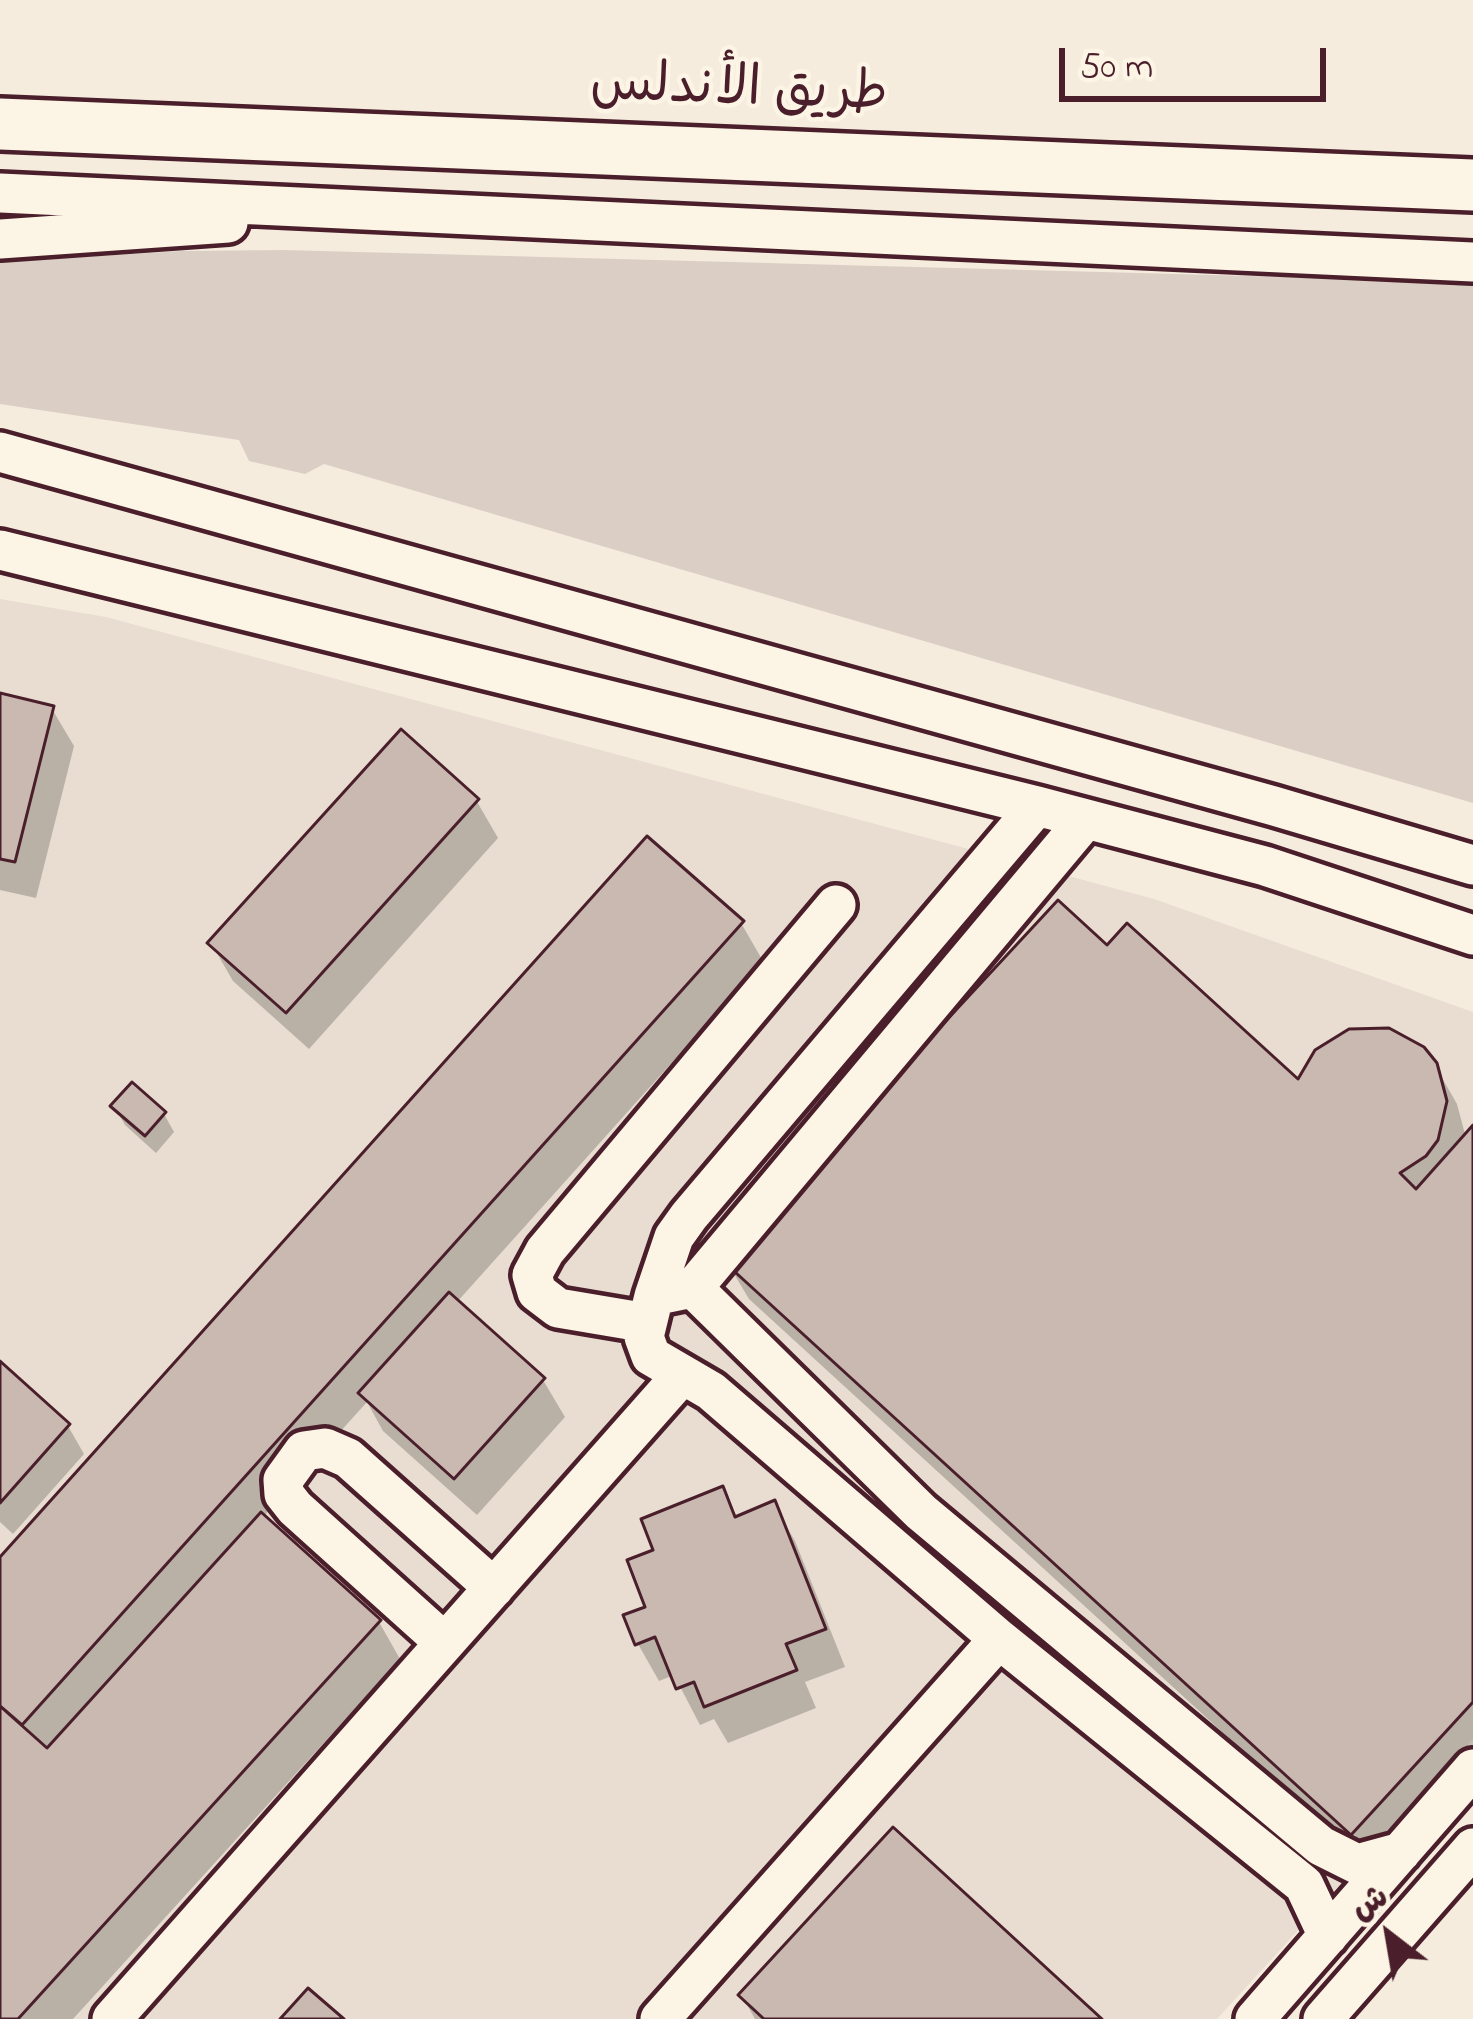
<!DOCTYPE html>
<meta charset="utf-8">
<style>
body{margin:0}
#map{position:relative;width:1473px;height:2019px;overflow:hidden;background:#f5ecde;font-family:"Indie Flower","Playpen Sans Arabic",sans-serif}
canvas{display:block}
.north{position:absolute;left:1329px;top:1875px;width:120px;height:120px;-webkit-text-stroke:9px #fcf5e5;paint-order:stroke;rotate:329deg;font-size:33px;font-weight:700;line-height:48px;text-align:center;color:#4a1f2b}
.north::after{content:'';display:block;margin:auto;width:42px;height:54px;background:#4a1f2b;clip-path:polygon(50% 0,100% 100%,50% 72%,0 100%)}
.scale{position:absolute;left:1059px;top:48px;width:267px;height:54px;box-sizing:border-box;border:6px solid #4a1f2b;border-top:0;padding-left:15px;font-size:36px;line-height:42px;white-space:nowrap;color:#4a1f2b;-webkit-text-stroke:9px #fcf5e5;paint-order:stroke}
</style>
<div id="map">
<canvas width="1473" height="2019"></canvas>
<div class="north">ش</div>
<div class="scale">50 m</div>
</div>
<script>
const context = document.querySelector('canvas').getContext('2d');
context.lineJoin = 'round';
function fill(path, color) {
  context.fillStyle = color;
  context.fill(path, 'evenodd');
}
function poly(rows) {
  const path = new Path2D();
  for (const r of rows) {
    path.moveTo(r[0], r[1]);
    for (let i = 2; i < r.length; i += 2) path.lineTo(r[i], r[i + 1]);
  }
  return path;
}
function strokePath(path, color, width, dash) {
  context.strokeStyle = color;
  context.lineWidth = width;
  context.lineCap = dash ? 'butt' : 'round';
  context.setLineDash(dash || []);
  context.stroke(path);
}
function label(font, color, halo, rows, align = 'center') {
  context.font = font + ' "Indie Flower","Playpen Sans Arabic",sans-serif';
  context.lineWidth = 9;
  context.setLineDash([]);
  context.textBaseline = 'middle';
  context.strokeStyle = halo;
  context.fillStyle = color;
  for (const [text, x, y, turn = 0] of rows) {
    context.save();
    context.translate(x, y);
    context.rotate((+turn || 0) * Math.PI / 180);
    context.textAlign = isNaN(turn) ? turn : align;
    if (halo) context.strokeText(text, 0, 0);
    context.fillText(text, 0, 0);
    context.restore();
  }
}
fill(poly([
 [0,599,106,617,1154,899,1473,1012,1473,1739,1217,2019,0,2019]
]), '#e8ddd0');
fill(poly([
 [284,250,1473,282,1473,803,324,464,305,474,249,461,239,440,0,404,0,262,181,251]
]), '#dbcec4');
fill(poly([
 [0,696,52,709,74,746,36,898,0,890],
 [476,800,498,838,309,1049,233,981,211,943],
 [741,923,763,961,457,1302,543,1380,565,1417,477,1515,383,1431,367,1402,263,1517,379,1622,400,1659,73,2019,0,2019,0,1562],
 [1107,949,1298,1084,1434,1064,1457,1104,1466,1138,1473,1130,1473,1762,1374,1871,749,1299,727,1262],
 [114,1106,164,1114,174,1132,156,1153,125,1125],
 [0,1365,68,1426,84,1454,13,1534,0,1522],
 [722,1490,738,1518,773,1504,795,1541,845,1667,805,1682,816,1708,728,1743,714,1719,700,1725,674,1675,659,1681,638,1644,649,1608,657,1552],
 [742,1996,1097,2019,755,2019]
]), '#0003');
const building = poly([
 [0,693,54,706,15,862,0,859,0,693],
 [401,729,479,799,286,1013,207,943,401,729],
 [647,836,744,921,22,1725,0,1706,0,1557,647,836],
 [1058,900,1107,945,1127,923,1298,1079,1315,1050,1349,1029,1389,1028,1424,1047,1437,1063,1447,1101,1438,1140,1426,1156,1400,1173,1416,1189,1473,1125,1473,1702,1351,1835,723,1261,1058,900],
 [132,1082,166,1112,145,1136,110,1106,132,1082],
 [449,1292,545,1378,454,1479,358,1393,449,1292],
 [0,1361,70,1424,0,1503,0,1361],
 [723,1486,735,1517,775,1500,826,1629,786,1644,797,1670,704,1707,694,1682,676,1689,655,1637,635,1645,623,1615,645,1607,627,1560,653,1550,641,1519,723,1486],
 [261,1512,381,1620,18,2019,0,2019,0,1706,47,1748,261,1512],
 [893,1827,1102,2019,764,2019,738,1995,893,1827],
 [308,1988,344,2019,280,2019,308,1988]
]);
fill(building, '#cab9b1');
strokePath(building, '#4a1f2b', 3);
const minor = poly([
 [0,193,1473,262],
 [0,239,228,223],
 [0,452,1274,806,1473,865],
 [0,550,1037,806,1265,866,1473,935],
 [693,1288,1086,819],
 [654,1296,674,1237,689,1216,1037,806],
 [647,1323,558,1308,537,1292,532,1275,545,1251,836,905],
 [445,1643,295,1508,284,1494,283,1480,304,1451,325,1448,348,1458,494,1588],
 [1328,1936,1304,1885,999,1639,711,1391,651,1356,644,1337,654,1296,693,1288,921,1512,1321,1846,1357,1864,1401,1852],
 [112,2019,682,1375],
 [660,2019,999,1639],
 [1255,2019,1473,1769],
 [1323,2019,1473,1848]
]);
const major = poly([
 [0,124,1473,185]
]);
strokePath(minor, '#4a1f2b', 48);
strokePath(major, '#4a1f2b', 60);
strokePath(minor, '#fcf5e5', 39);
strokePath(major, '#fcf5e5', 51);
label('54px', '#4a1f2b', '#fcf5e5', [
 ["طريق الأندلس",739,94,2]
]);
</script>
